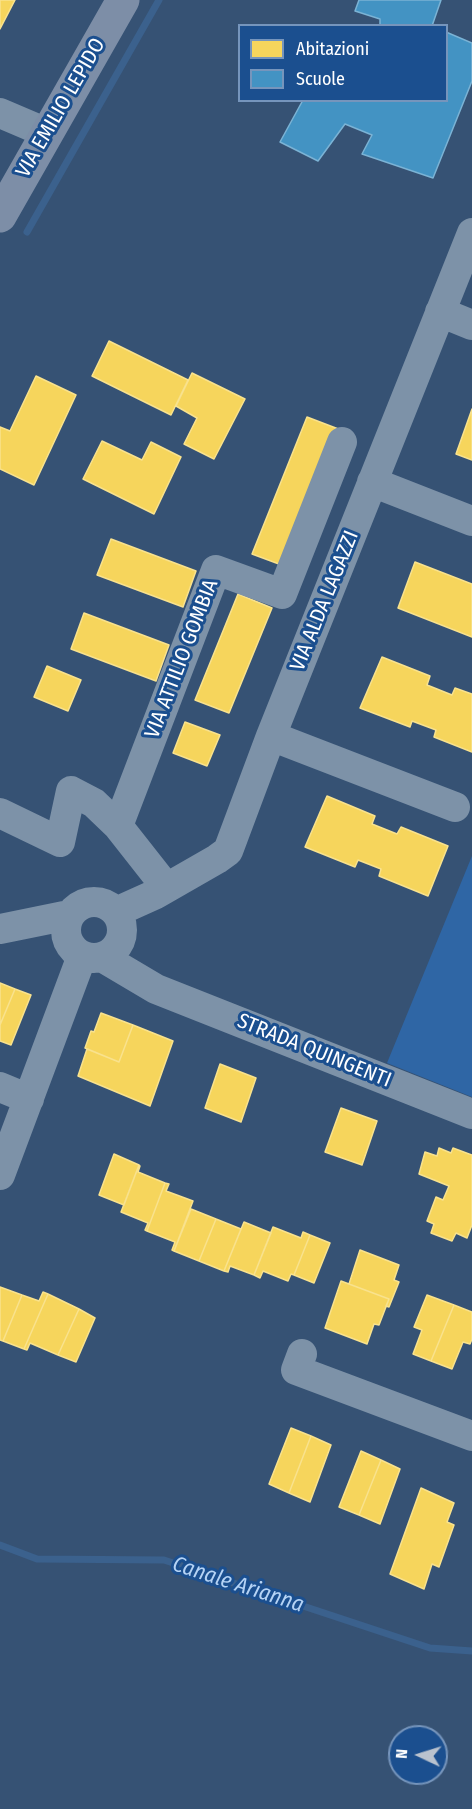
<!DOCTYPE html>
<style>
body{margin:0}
#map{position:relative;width:472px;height:1809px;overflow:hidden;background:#365274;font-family:"Fira Sans Condensed",sans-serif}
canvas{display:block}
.legend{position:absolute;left:238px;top:24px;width:210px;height:78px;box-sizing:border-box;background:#1b4f8f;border:2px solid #7695bc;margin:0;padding:8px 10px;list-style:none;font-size:18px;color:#fff}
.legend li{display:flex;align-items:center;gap:12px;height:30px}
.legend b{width:30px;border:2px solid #7695bc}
.north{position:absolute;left:388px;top:1725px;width:60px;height:60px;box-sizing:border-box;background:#1b4f8f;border:2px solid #7695bc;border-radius:50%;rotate:274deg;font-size:16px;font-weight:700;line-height:24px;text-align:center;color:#fff}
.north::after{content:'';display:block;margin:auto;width:21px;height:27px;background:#b9c2ce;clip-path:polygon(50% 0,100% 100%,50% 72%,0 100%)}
</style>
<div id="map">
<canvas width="472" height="1809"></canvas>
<ul class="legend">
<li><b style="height:16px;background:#f6d55c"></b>Abitazioni</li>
<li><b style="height:16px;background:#4393c3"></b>Scuole</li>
</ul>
<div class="north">N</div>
</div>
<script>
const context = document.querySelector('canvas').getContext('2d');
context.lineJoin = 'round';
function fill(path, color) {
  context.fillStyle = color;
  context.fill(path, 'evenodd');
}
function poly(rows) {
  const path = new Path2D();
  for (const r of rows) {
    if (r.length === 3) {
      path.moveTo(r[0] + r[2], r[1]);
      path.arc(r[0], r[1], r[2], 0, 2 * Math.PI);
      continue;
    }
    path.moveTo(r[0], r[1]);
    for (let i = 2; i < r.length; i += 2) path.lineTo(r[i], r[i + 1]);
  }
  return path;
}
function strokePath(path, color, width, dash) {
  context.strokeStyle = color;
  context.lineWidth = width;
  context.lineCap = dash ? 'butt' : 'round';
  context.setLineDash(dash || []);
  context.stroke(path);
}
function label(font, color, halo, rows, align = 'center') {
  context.font = font + ' "Fira Sans Condensed",sans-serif';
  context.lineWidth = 6;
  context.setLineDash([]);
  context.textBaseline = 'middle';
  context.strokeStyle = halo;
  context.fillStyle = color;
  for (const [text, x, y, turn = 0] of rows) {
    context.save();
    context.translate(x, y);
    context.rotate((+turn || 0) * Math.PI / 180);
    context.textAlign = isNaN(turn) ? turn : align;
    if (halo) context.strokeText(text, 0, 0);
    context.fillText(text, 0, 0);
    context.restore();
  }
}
fill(poly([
 [472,856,472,1097,387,1063]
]), '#2f66a5');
const homes = poly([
 [0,0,15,0,0,29,0,0],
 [109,341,188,380,171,415,92,376,109,341],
 [192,373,245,399,214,459,184,444,197,418,176,406,192,373],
 [36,376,76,395,34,485,0,469,0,427,10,431,36,376],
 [472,409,472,460,456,454,472,409],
 [307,417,341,430,287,567,252,554,307,417],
 [102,441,142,460,151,442,181,457,154,514,83,479,102,441],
 [111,539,196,571,183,607,97,575,111,539],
 [415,562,472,584,472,637,398,608,415,562],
 [238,594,272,608,229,713,195,700,238,594],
 [84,613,169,645,156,681,71,649,84,613],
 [382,657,430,676,427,685,452,695,455,688,472,694,472,752,434,737,436,730,412,721,410,727,360,708,382,657],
 [47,666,81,680,68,711,34,697,47,666],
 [185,722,220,735,207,766,173,753,185,722],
 [327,796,375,816,372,824,397,834,401,827,448,846,428,896,379,876,381,869,358,860,355,867,305,847,327,796],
 [0,983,15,989,0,1025,0,983],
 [15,989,31,995,11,1045,0,1041,0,1025,15,989],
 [101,1013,133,1025,119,1062,85,1048,91,1031,94,1032,101,1013],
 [133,1025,173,1041,150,1106,78,1076,87,1049,119,1062,133,1025],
 [220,1064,256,1078,241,1122,205,1108,220,1064],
 [341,1108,377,1121,362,1165,325,1152,341,1108],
 [439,1148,451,1153,453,1148,472,1155,472,1225,467,1238,456,1233,452,1241,431,1233,434,1224,427,1221,436,1197,443,1200,449,1186,419,1174,425,1152,437,1156,439,1148],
 [114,1154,139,1165,124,1205,99,1195,114,1154],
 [139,1165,140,1166,138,1172,165,1183,147,1231,145,1230,148,1223,121,1212,139,1165],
 [165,1183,169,1184,166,1191,193,1201,174,1251,172,1250,175,1242,147,1231,165,1183],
 [191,1209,216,1219,199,1261,174,1251,191,1209],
 [216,1219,241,1229,224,1271,199,1261,216,1219],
 [244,1222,271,1233,254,1275,230,1266,228,1272,224,1271,244,1222],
 [273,1227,301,1238,303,1232,310,1235,294,1275,291,1274,288,1281,263,1271,260,1278,254,1275,273,1227],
 [310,1235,330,1243,314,1283,294,1275,310,1235],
 [360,1250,399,1265,394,1280,399,1282,389,1307,386,1306,389,1299,349,1284,360,1250],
 [341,1281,389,1299,379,1325,374,1324,367,1344,325,1328,341,1281],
 [0,1287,22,1295,3,1341,0,1340,0,1287],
 [43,1292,48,1294,24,1349,3,1341,22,1295,39,1301,43,1292],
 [48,1294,79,1309,58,1355,30,1343,27,1350,24,1349,48,1294],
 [427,1295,454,1305,431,1361,413,1354,422,1330,414,1327,427,1295],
 [454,1305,472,1312,472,1339,470,1344,463,1342,452,1369,431,1361,454,1305],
 [79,1309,95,1318,76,1362,58,1355,79,1309],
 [291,1428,311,1436,289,1493,269,1484,291,1428],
 [311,1436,331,1445,310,1502,289,1493,311,1436],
 [361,1451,381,1460,359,1515,339,1507,361,1451],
 [381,1460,400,1469,380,1524,359,1515,381,1460],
 [421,1488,454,1503,447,1522,454,1525,439,1567,432,1564,424,1589,390,1574,421,1488]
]);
fill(homes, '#f6d55c');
strokePath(homes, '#f9e28d', 1.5);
const schools = poly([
 [359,0,441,0,432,26,380,26,380,19,355,11,359,0],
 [446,32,472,43,472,81,433,178,362,154,372,135,345,124,318,161,280,142,303,100,446,100,446,32]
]);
fill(schools, '#4393c3');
strokePath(schools, '#7bb3d5', 1.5);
strokePath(poly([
 [27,232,159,0],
 [0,1545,37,1559,164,1560,430,1648,472,1651]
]), '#3b618d', 7);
strokePath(poly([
 [0,113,47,133],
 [440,312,472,325],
 [372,482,472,521],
 [271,736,455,807],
 [0,813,60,842,71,791,94,803,118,826],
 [166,887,118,826,216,570,282,594,342,442],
 [94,930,28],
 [116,912,156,894,217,859,228,851,271,736,472,233],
 [0,929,69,915],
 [102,957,156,989,472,1114],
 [0,1087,29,1099],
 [0,1175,82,956],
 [302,1354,296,1370,472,1436]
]), '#7d92a8', 30);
strokePath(poly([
 [0,216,123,0]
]), '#7d8ea7', 33);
label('21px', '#fff', '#1b4f8f', [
 ["VIA EMILIO LEPIDO",61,108,-60],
 ["VIA ALDA LAGAZZI",325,601,-68],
 ["VIA ATTILIO GOMBIA",182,659,-69],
 ["STRADA QUINGENTI",314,1051,22]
]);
label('italic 22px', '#b5d3f5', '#1b4f8f', [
 ["Canale Arianna",238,1585,18]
]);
</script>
